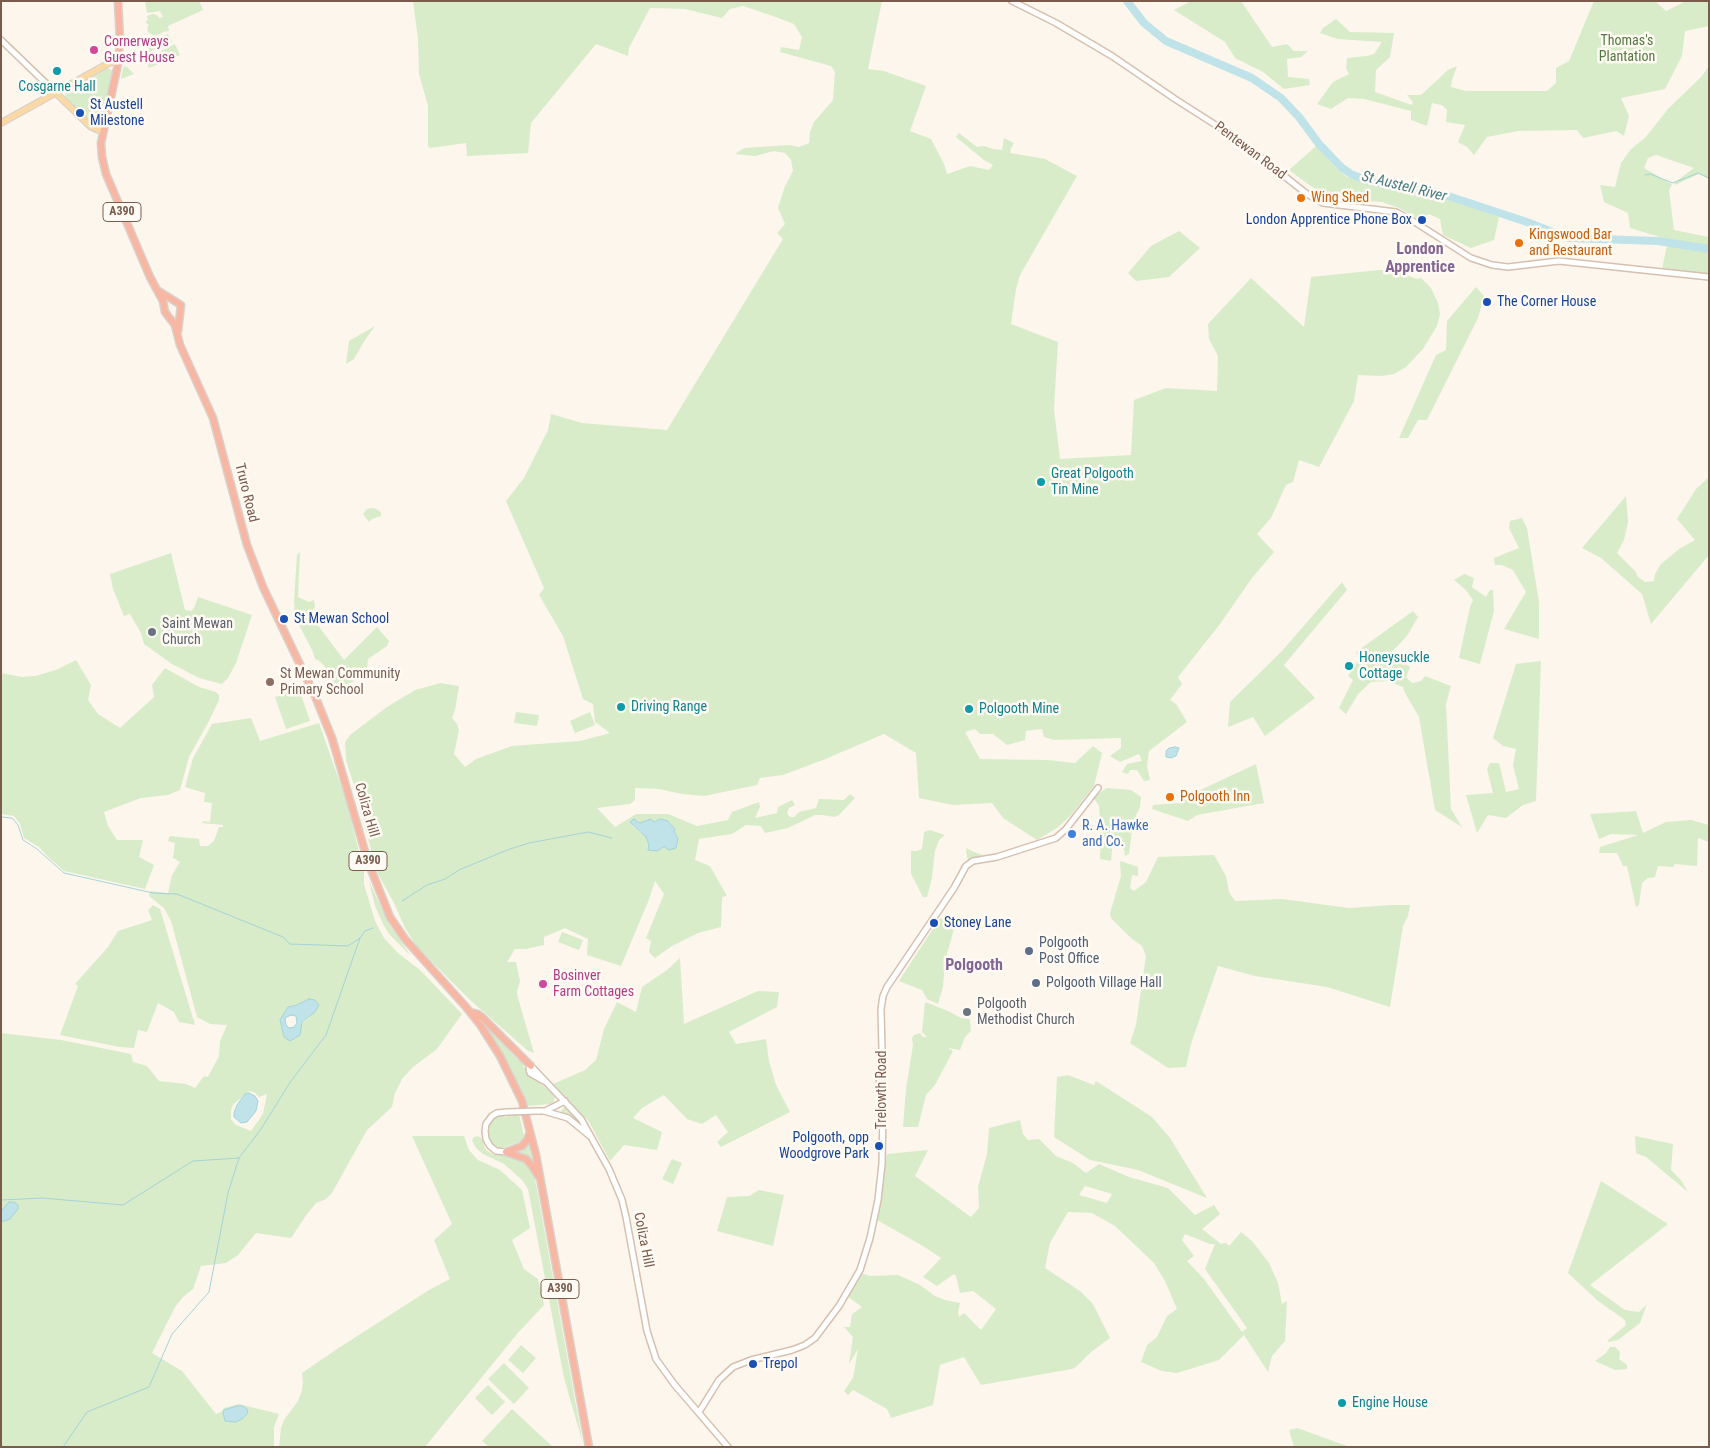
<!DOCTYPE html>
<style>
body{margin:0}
#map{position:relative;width:1710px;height:1448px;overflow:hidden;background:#fdf6ec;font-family:"Roboto Condensed",sans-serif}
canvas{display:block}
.frame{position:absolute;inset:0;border:2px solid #7a5c4d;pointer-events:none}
</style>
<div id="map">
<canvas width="1710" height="1448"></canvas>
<div class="frame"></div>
</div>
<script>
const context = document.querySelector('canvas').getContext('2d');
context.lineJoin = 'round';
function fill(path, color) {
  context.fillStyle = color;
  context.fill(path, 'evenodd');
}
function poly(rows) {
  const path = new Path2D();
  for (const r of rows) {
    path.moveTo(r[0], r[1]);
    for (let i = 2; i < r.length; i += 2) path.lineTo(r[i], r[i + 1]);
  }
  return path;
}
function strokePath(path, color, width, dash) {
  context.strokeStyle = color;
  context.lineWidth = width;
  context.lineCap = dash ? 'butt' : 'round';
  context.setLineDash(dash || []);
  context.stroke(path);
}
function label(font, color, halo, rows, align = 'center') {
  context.font = font + ' "Roboto Condensed",sans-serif';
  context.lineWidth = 5;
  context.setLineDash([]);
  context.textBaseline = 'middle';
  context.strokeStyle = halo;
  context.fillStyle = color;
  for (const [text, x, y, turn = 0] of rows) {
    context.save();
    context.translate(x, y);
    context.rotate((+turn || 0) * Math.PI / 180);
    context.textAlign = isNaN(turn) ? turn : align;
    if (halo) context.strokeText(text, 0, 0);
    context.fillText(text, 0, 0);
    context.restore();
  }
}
fill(poly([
 [145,1,199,1,203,10,168,26,169,31,162,32,162,33,154,36,148,32,147,28,149,25,146,23,146,21,148,20,147,16,152,14,157,15,159,18,163,17,160,11,147,13],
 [413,1,882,1,868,69,884,71,926,86,910,131,931,139,944,164,947,174,970,166,989,170,993,165,984,160,956,137,959,133,977,147,984,146,993,149,1002,150,1004,138,1014,143,1011,148,1010,153,1045,159,1077,176,1020,275,1016,289,1011,324,1058,342,1054,409,1060,459,1131,455,1134,400,1166,388,1217,391,1218,356,1209,339,1208,324,1251,278,1304,327,1311,277,1379,270,1396,271,1417,279,1421,278,1431,288,1438,303,1440,314,1437,326,1423,349,1406,367,1394,374,1382,376,1358,375,1354,401,1319,467,1299,460,1293,482,1286,485,1271,518,1257,534,1274,552,1252,578,1220,624,1178,677,1182,684,1170,700,1176,704,1187,722,1149,751,1147,766,1150,780,1144,781,1137,770,1130,770,1128,774,1122,772,1127,764,1142,761,1139,754,1120,762,1110,756,1121,748,1121,738,1054,740,1044,737,1042,729,1026,731,1025,740,1007,745,993,734,980,734,975,729,965,732,980,759,1047,760,1075,763,1093,746,1102,753,1094,786,1070,816,1057,828,1037,840,1003,818,992,803,953,805,919,798,916,753,884,734,823,760,783,775,760,778,757,785,704,796,682,794,659,789,635,788,635,800,630,804,597,808,615,827,636,814,668,814,697,826,728,820,732,812,759,802,760,807,755,818,777,813,778,807,792,800,795,805,789,808,787,813,790,817,794,817,799,812,816,808,819,799,844,800,850,794,855,798,839,815,835,817,822,815,815,815,788,828,765,833,761,826,746,825,732,834,699,839,695,860,710,866,727,896,722,897,721,927,698,933,672,946,655,958,649,952,651,941,646,938,664,894,655,881,648,902,621,966,587,955,588,939,565,928,544,937,544,945,526,949,515,949,507,962,516,962,520,981,517,992,518,998,534,1053,527,1050,470,1000,417,947,405,928,393,901,378,874,356,797,356,788,353,782,346,760,345,742,350,735,387,707,415,690,441,683,459,686,455,710,452,718,457,724,459,730,454,754,465,767,476,759,512,746,580,741,610,733,595,722,593,704,583,699,563,636,539,595,544,588,506,501,524,478,548,430,551,414,582,423,667,430,783,239,777,233,785,224,778,208,785,186,793,171,791,160,785,153,774,151,755,156,735,154,744,148,790,145,799,147,809,143,810,132,814,122,833,100,835,72,831,66,780,52,781,47,799,50,802,37,794,24,773,16,743,6,730,9,722,18,685,9,650,8,629,48,628,56,596,44,531,123,528,153,467,156,466,143,430,148,428,146,428,106,419,74,418,39],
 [659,819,669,821,675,829,674,832,678,838,676,848,665,845,649,845,646,837,632,825,637,820,640,823,654,822],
 [1191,1,1241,1,1272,47,1287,44,1294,51,1308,51,1301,57,1287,59,1288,77,1309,79,1310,85,1284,89,1263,72,1235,58,1225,42,1174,10],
 [1594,1,1655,1,1666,11,1686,1,1709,1,1709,26,1685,31,1682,56,1665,89,1621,98,1629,116,1624,136,1616,131,1583,138,1577,130,1518,131,1487,137,1474,155,1467,147,1458,142,1465,125,1446,122,1447,110,1442,105,1432,103,1427,126,1411,120,1411,111,1364,99,1348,98,1331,109,1317,104,1333,82,1349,74,1346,68,1347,58,1367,56,1374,54,1382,42,1338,39,1320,33,1323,28,1336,19,1350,32,1394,33,1390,57,1376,70,1375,92,1412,105,1413,102,1407,95,1421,95,1448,70,1457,66,1452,80,1451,87,1466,91,1547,91,1556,83,1556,68,1569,61],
 [168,34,172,42,149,52,147,42],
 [175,44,180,55,149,68,146,60,148,57],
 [126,66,134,74,121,79,123,68],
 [1709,66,1709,179,1699,174,1675,185,1675,182,1694,168,1656,155,1648,158,1644,168,1672,184,1669,190,1674,230,1709,237,1709,275,1662,269,1666,250,1670,240,1630,228,1628,213,1604,202,1600,185,1615,187,1621,163,1631,149,1645,138,1668,109,1701,77],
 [104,67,112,70,113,74,102,121,94,126,66,99,65,94,68,90],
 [1316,146,1336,168,1347,177,1385,188,1434,194,1499,217,1494,240,1471,248,1443,235,1440,219,1429,214,1419,219,1399,208,1382,202,1332,198,1323,195,1289,170],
 [1179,231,1200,248,1169,277,1136,281,1128,273,1151,246],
 [1476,287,1484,296,1478,318,1427,420,1418,420,1408,438,1399,438,1436,355,1446,350,1447,321],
 [375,326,365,340,354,359,346,364,349,341],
 [1709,477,1709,555,1651,624,1642,594,1601,558,1582,548,1626,496,1628,522,1624,540,1617,553,1636,572,1637,576,1645,582,1654,581,1655,574,1661,564,1679,549,1695,540,1677,519,1696,489],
 [374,508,381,512,381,516,372,519,369,522,363,514,367,509],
 [1522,518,1527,528,1539,602,1539,639,1504,629,1526,592,1513,570,1502,565,1495,565,1494,558,1519,548,1509,528,1510,521],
 [300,552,298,597,309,602,314,600,315,607,312,611,311,616,344,660,377,627,389,641,387,646,368,659,367,668,369,673,346,685,340,686,330,679,324,665,318,660,315,659,313,652,295,617,294,600,297,555],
 [171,553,185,610,191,611,194,608,198,597,252,615,236,663,228,678,222,684,199,678,172,664,144,644,141,633,130,614,124,616,113,589,110,574],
 [1464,574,1474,578,1472,587,1486,597,1490,590,1493,590,1494,611,1480,664,1459,658,1470,607,1473,600,1465,589,1454,580],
 [1342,582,1347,590,1284,665,1315,698,1265,736,1253,717,1228,727,1230,702,1281,652],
 [1413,611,1418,617,1407,636,1391,653,1410,667,1406,677,1412,683,1421,681,1425,676,1451,686,1446,704,1451,809,1462,827,1435,810,1419,717,1405,693,1403,687,1388,681,1371,682,1358,694,1346,714,1339,708,1353,680,1348,676,1359,660,1356,652],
 [76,660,91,685,88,700,98,714,120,728,154,697,152,685,165,668,199,687,216,692,219,695,219,700,209,721,189,757,180,790,168,795,141,798,104,812,108,826,117,840,143,840,139,857,154,865,145,889,64,871,47,856,39,847,24,838,20,824,14,816,1,814,1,673,22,677,35,676,56,670],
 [1541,661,1536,801,1523,805,1506,818,1488,815,1477,833,1466,795,1493,793,1487,769,1490,763,1499,763,1506,792,1519,789,1513,765,1516,749,1503,746,1493,738,1516,664],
 [299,689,310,721,286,729,275,697],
 [516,712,539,715,537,726,514,723],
 [590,712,595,725,575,733,570,721],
 [251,718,260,741,319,723,346,800,364,871,364,884,375,921,384,938,398,953,420,970,462,1014,437,1049,413,1067,402,1079,395,1093,392,1107,367,1130,332,1193,326,1199,316,1203,307,1214,291,1238,256,1233,238,1255,226,1263,201,1266,193,1289,183,1297,175,1307,152,1353,182,1371,216,1414,221,1412,224,1408,239,1404,279,1414,274,1427,274,1447,1,1447,1,1033,61,1040,131,1054,133,1062,147,1066,159,1081,186,1084,195,1088,204,1076,208,1077,219,1056,220,1041,227,1025,210,1024,197,1017,171,921,164,908,149,896,150,891,168,893,172,875,180,862,173,858,175,843,168,841,170,836,199,839,200,846,208,846,214,841,219,827,223,827,223,825,202,823,203,821,210,822,212,803,204,802,205,793,185,787,193,758,212,724],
 [297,1005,310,1017,284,1037,280,1020,288,1007],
 [249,1091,254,1092,259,1097,267,1094,263,1114,251,1131,236,1125,231,1119,231,1110,233,1105],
 [1256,764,1264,803,1197,815,1188,821,1152,809,1153,805,1179,803,1183,798],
 [1107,788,1131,790,1141,797,1140,807,1133,822,1129,854,1125,856,1123,843,1113,838,1111,861,1100,859,1101,831,1099,806,1093,797],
 [1636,811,1643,833,1666,822,1691,820,1709,825,1709,842,1698,838,1697,866,1675,864,1673,867,1658,866,1655,877,1648,878,1642,883,1639,905,1636,907,1627,866,1623,866,1617,853,1599,853,1600,847,1638,835,1611,834,1599,839,1590,814],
 [930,830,945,835,939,840,935,851,932,878,927,897,923,897,911,874,911,851,917,851,922,849,924,832],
 [966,848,972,851,990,858,968,864],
 [1214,855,1226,876,1229,892,1235,901,1282,899,1349,908,1391,905,1410,905,1408,916,1403,926,1390,1007,1327,987,1255,976,1218,966,1191,1044,1186,1067,1168,1068,1130,1043,1136,1025,1146,956,1142,946,1131,938,1111,918,1110,913,1121,876,1120,863,1121,861,1138,867,1138,876,1132,875,1130,888,1134,891,1146,882,1158,857],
 [369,881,388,922,411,956,389,934,383,924,375,906],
 [153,905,160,909,195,1025,179,1022,174,1012,158,1003,147,1032,138,1030,134,1048,120,1047,60,1035,78,986,75,984,108,947,118,931,152,920,148,910],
 [940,918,955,925,945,961,943,987,938,1004,927,999,922,990,899,981],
 [562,932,583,940,579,950,558,942],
 [680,958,684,1024,758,991,779,992,777,1007,729,1032,736,1044,766,1039,769,1061,776,1085,790,1112,721,1147,717,1142,728,1132,716,1115,702,1124,687,1119,664,1095,642,1108,633,1118,662,1132,657,1150,624,1145,610,1161,589,1122,553,1084,585,1070,596,1060,604,1029,617,1002,636,1012,642,987,667,970],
 [925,1002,948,1011,961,1018,970,1019,971,1031,965,1037,960,1050,948,1048,953,1051,935,1085,926,1095,918,1127,903,1127,906,1089,913,1045,912,1038,914,1035,920,1033,923,1037,927,1037,922,1032],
 [479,1018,518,1060,522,1060,524,1067,527,1071,555,1096,553,1104,526,1106,516,1080,495,1042],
 [1068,1075,1094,1085,1096,1081,1152,1117,1170,1138,1207,1198,1138,1170,1090,1160,1054,1137,1057,1077],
 [564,1107,575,1116,589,1135,577,1122,560,1113],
 [504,1114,505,1118,509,1115,519,1114,524,1136,520,1142,501,1148,493,1145,489,1138,487,1129,490,1122,496,1115],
 [1020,1120,1023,1134,1028,1140,1039,1139,1056,1156,1073,1163,1086,1173,1099,1164,1129,1177,1168,1188,1195,1215,1214,1205,1220,1214,1202,1229,1221,1244,1226,1243,1229,1246,1241,1232,1252,1241,1269,1263,1278,1283,1282,1304,1287,1301,1285,1341,1272,1356,1268,1372,1244,1335,1219,1360,1187,1370,1176,1373,1162,1371,1141,1362,1147,1345,1157,1337,1167,1316,1177,1309,1165,1281,1154,1263,1115,1226,1092,1213,1068,1212,1050,1243,1045,1268,1080,1291,1093,1304,1110,1338,1091,1352,1076,1367,1072,1369,981,1385,964,1357,940,1365,933,1405,891,1418,887,1409,853,1390,848,1395,844,1391,853,1378,858,1349,849,1364,853,1337,844,1327,850,1327,852,1314,862,1307,847,1296,861,1273,870,1276,898,1275,920,1285,935,1296,945,1300,960,1303,958,1312,959,1317,964,1313,981,1330,996,1309,973,1291,960,1293,956,1276,954,1274,937,1286,923,1277,941,1258,923,1246,877,1220,887,1154,928,1150,915,1176,971,1217,979,1208,978,1187,987,1154,989,1128],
 [1085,1186,1112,1194,1107,1203,1079,1195],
 [1185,1234,1210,1244,1215,1244,1205,1269,1247,1328,1242,1332,1204,1279,1187,1261,1194,1256,1182,1240],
 [412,1136,464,1136,469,1150,478,1160,500,1170,522,1190,530,1228,512,1240,524,1269,538,1279,544,1305,517,1334,425,1447,279,1447,281,1428,284,1420,298,1401,302,1390,303,1381,302,1373,337,1349,429,1290,450,1279,434,1240,452,1224],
 [478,1136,482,1139,486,1150,494,1155,507,1155,521,1159,534,1173,583,1444,564,1378,528,1189,522,1180,504,1164,483,1154,476,1148,472,1140,474,1137],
 [1635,1136,1673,1144,1671,1170,1681,1180,1688,1192,1646,1157,1636,1153],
 [528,1144,529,1144,532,1160,512,1151],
 [672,1159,682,1163,673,1184,662,1179],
 [1601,1181,1668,1224,1590,1285,1625,1310,1639,1312,1647,1304,1640,1323,1618,1340,1609,1342,1607,1341,1626,1325,1625,1320,1598,1301,1568,1273],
 [759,1190,784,1195,773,1246,717,1231,727,1197,749,1196],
 [521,1345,536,1358,523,1373,508,1360],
 [1610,1347,1615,1347,1620,1352,1619,1359,1627,1365,1627,1369,1615,1370,1595,1361,1606,1353],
 [504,1363,529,1388,514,1404,488,1379],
 [488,1385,505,1402,492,1415,475,1398],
 [512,1409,553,1447,489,1447,482,1441],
 [1297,1428,1350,1447,1294,1447,1289,1430]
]), '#d8ecc9');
const water = poly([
 [1175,747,1179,748,1176,756,1171,758,1166,757,1166,751,1169,748,1175,747],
 [634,819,640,823,651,819,654,822,660,819,668,821,675,829,674,832,678,838,676,848,669,850,666,848,665,846,657,851,648,850,649,845,646,837,630,822,634,819],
 [309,999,315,1000,319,1005,315,1012,302,1022,300,1035,290,1041,284,1037,280,1020,288,1007,297,1005,309,999],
 [291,1015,296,1016,297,1023,294,1027,289,1028,286,1025,285,1018,291,1015],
 [249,1093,255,1096,258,1101,256,1111,247,1122,241,1123,234,1117,234,1113,237,1105,245,1094,249,1093],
 [9,1202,14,1202,18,1205,18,1209,10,1219,1,1222,1,1211,9,1202],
 [237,1406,243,1406,248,1410,247,1414,242,1419,236,1422,225,1421,223,1413,224,1410,237,1406]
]);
fill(water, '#bfe3e8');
strokePath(water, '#a5d3da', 1);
strokePath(poly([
 [1645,175,1650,174,1673,183,1698,173,1709,178],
 [1,817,12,818,18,825,23,840,37,849,64,873,153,893,177,894,283,937,290,944,348,946,360,938,365,931,373,928],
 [402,901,427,885,445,879,459,870,507,850,529,843,588,832,612,838],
 [1,1200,42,1198,123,1205,193,1161,239,1158,261,1129,291,1081,326,1035,360,938],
 [63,1447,87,1412,149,1387,172,1334,209,1292,228,1193,239,1158]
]), '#a5d3da', 1);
strokePath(poly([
 [1127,1,1144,23,1166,41,1252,78,1281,98,1299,117,1319,144,1341,167,1351,174,1363,179,1387,185,1436,192,1527,222,1567,238,1658,241,1709,249]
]), '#bfe3e8', 8);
const secondary = poly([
 [1012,1,1056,23,1112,56,1175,99,1236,138,1307,194,1323,203,1396,212,1413,221,1471,258,1492,265,1508,267,1559,261,1709,277],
 [1,40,56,93],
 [531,1066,581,1119,609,1169,622,1200,626,1217,647,1331,656,1359,674,1384,728,1447],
 [531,1066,529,1069,530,1073,544,1081],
 [538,1111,544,1111,568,1118,591,1137],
 [545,1111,565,1101],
 [506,1152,496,1151,490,1146,486,1139,485,1131,486,1124,492,1116,497,1113,507,1112],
 [699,1412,719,1380,733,1367,751,1360,792,1350,805,1345,815,1338,839,1306,860,1270,870,1238,878,1200,882,1164,883,1112,879,1077,882,1049,881,1009,883,996,887,987,954,888,966,866,973,861,997,857,1056,838,1066,829,1098,788]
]);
const primary = poly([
 [56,93,90,126,103,132],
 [1,123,111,62,118,62]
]);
const highway = poly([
 [118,1,120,40,118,64,101,143,102,157,106,174,150,277,163,301,165,312,175,325,180,345,213,418,247,545,263,587,315,696,332,738,368,862,390,917,405,939,466,1007,481,1026,500,1056,522,1101,536,1155,589,1447],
 [157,290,181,305,178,331],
 [470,1012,478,1014,482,1017,531,1066],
 [506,1152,526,1159,532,1166,539,1177],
 [506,1152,522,1146,527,1140,530,1132]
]);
strokePath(secondary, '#d6c0b0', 8);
strokePath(primary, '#dad1cd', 8);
strokePath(highway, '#dad1cd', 9);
strokePath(secondary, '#fff', 5);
strokePath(primary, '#fbd9a5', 5.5);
strokePath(highway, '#f7b7a3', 6);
const secondaryBridge = poly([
 [507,1112,538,1111]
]);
strokePath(secondaryBridge, '#d6c0b0', 8, []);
strokePath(secondaryBridge, '#fff', 5);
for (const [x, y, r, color] of [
 [94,50,5,"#d1479c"],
 [57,71,5,"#0f9aa8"],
 [80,113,5,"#1a4fb4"],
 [1301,198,5,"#e8710a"],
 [1422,220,5,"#1a4fb4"],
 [1519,243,5,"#e8710a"],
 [1487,302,5,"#1a4fb4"],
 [1041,482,5,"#0f9aa8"],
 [284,619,5,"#1a4fb4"],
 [152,632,5,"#6b7280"],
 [1349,666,5,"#0f9aa8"],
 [270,682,5,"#8d6e63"],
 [621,707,5,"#0f9aa8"],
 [969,709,5,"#0f9aa8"],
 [1170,797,5,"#e8710a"],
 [1072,834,5,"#3f7fe0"],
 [934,923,5,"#1a4fb4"],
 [1029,951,5,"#5c6f8a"],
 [1036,983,5,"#5c6f8a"],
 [543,984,5,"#d1479c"],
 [967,1012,5,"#6b7280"],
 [879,1146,5,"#1a4fb4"],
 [753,1364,5,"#1a4fb4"],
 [1342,1403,5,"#0f9aa8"]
]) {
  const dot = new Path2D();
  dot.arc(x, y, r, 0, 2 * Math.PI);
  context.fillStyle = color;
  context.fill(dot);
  strokePath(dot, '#fffaf3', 2);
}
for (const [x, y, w] of [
 [122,212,38],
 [368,861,38],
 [560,1289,38]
]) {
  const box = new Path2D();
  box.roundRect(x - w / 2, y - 9.5, w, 19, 4);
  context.fillStyle = '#fffaf3';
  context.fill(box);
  strokePath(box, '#7a5c4d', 1);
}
label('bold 12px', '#7a5c4d', null, [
 ["A390",122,212],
 ["A390",368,861],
 ["A390",560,1289]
]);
label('14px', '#537a41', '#fffaf3', [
 ["Thomas's",1627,41],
 ["Plantation",1627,57]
]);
label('14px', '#b23c85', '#fffaf3', [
 ["Cornerways",104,42],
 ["Guest House",104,58],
 ["Bosinver",553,976],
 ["Farm Cottages",553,992]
], 'left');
label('14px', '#0d838f', '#fffaf3', [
 ["Cosgarne Hall",57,87,"center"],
 ["Great Polgooth",1051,474],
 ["Tin Mine",1051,490],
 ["Honeysuckle",1359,658],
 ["Cottage",1359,674],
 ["Driving Range",631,707],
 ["Polgooth Mine",979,709],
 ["Engine House",1352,1403]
], 'left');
label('14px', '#164399', '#fffaf3', [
 ["St Austell",90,105],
 ["Milestone",90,121],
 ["London Apprentice Phone Box",1412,220,"right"],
 ["The Corner House",1497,302],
 ["St Mewan School",294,619],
 ["Stoney Lane",944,923],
 ["Polgooth, opp",869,1138,"right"],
 ["Woodgrove Park",869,1154,"right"],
 ["Trepol",763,1364]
], 'left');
label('14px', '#7a5c4d', '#fffaf3', [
 ["Pentewan Road",1250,151,37],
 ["Truro Road",246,493,76],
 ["Coliza Hill",366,810,74],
 ["Trelowth Road",882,1090,-90],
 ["Coliza Hill",643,1240,79]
]);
label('14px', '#c56008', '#fffaf3', [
 ["Wing Shed",1311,198],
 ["Kingswood Bar",1529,235],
 ["and Restaurant",1529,251],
 ["Polgooth Inn",1180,797]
], 'left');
label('14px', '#5b616d', '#fffaf3', [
 ["Saint Mewan",162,624],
 ["Church",162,640],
 ["Polgooth",977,1004],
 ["Methodist Church",977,1020]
], 'left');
label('14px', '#785e54', '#fffaf3', [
 ["St Mewan Community",280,674],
 ["Primary School",280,690]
], 'left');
label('14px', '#366cbe', '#fffaf3', [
 ["R. A. Hawke",1082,826],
 ["and Co.",1082,842]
], 'left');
label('14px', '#4e5e75', '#fffaf3', [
 ["Polgooth",1039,943],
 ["Post Office",1039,959],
 ["Polgooth Village Hall",1046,983]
], 'left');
label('italic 15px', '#437c86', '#fffaf3', [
 ["St Austell River",1404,187,14]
]);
label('bold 16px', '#846695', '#fffaf3', [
 ["London",1420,250],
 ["Apprentice",1420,268],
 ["Polgooth",974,966]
]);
</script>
